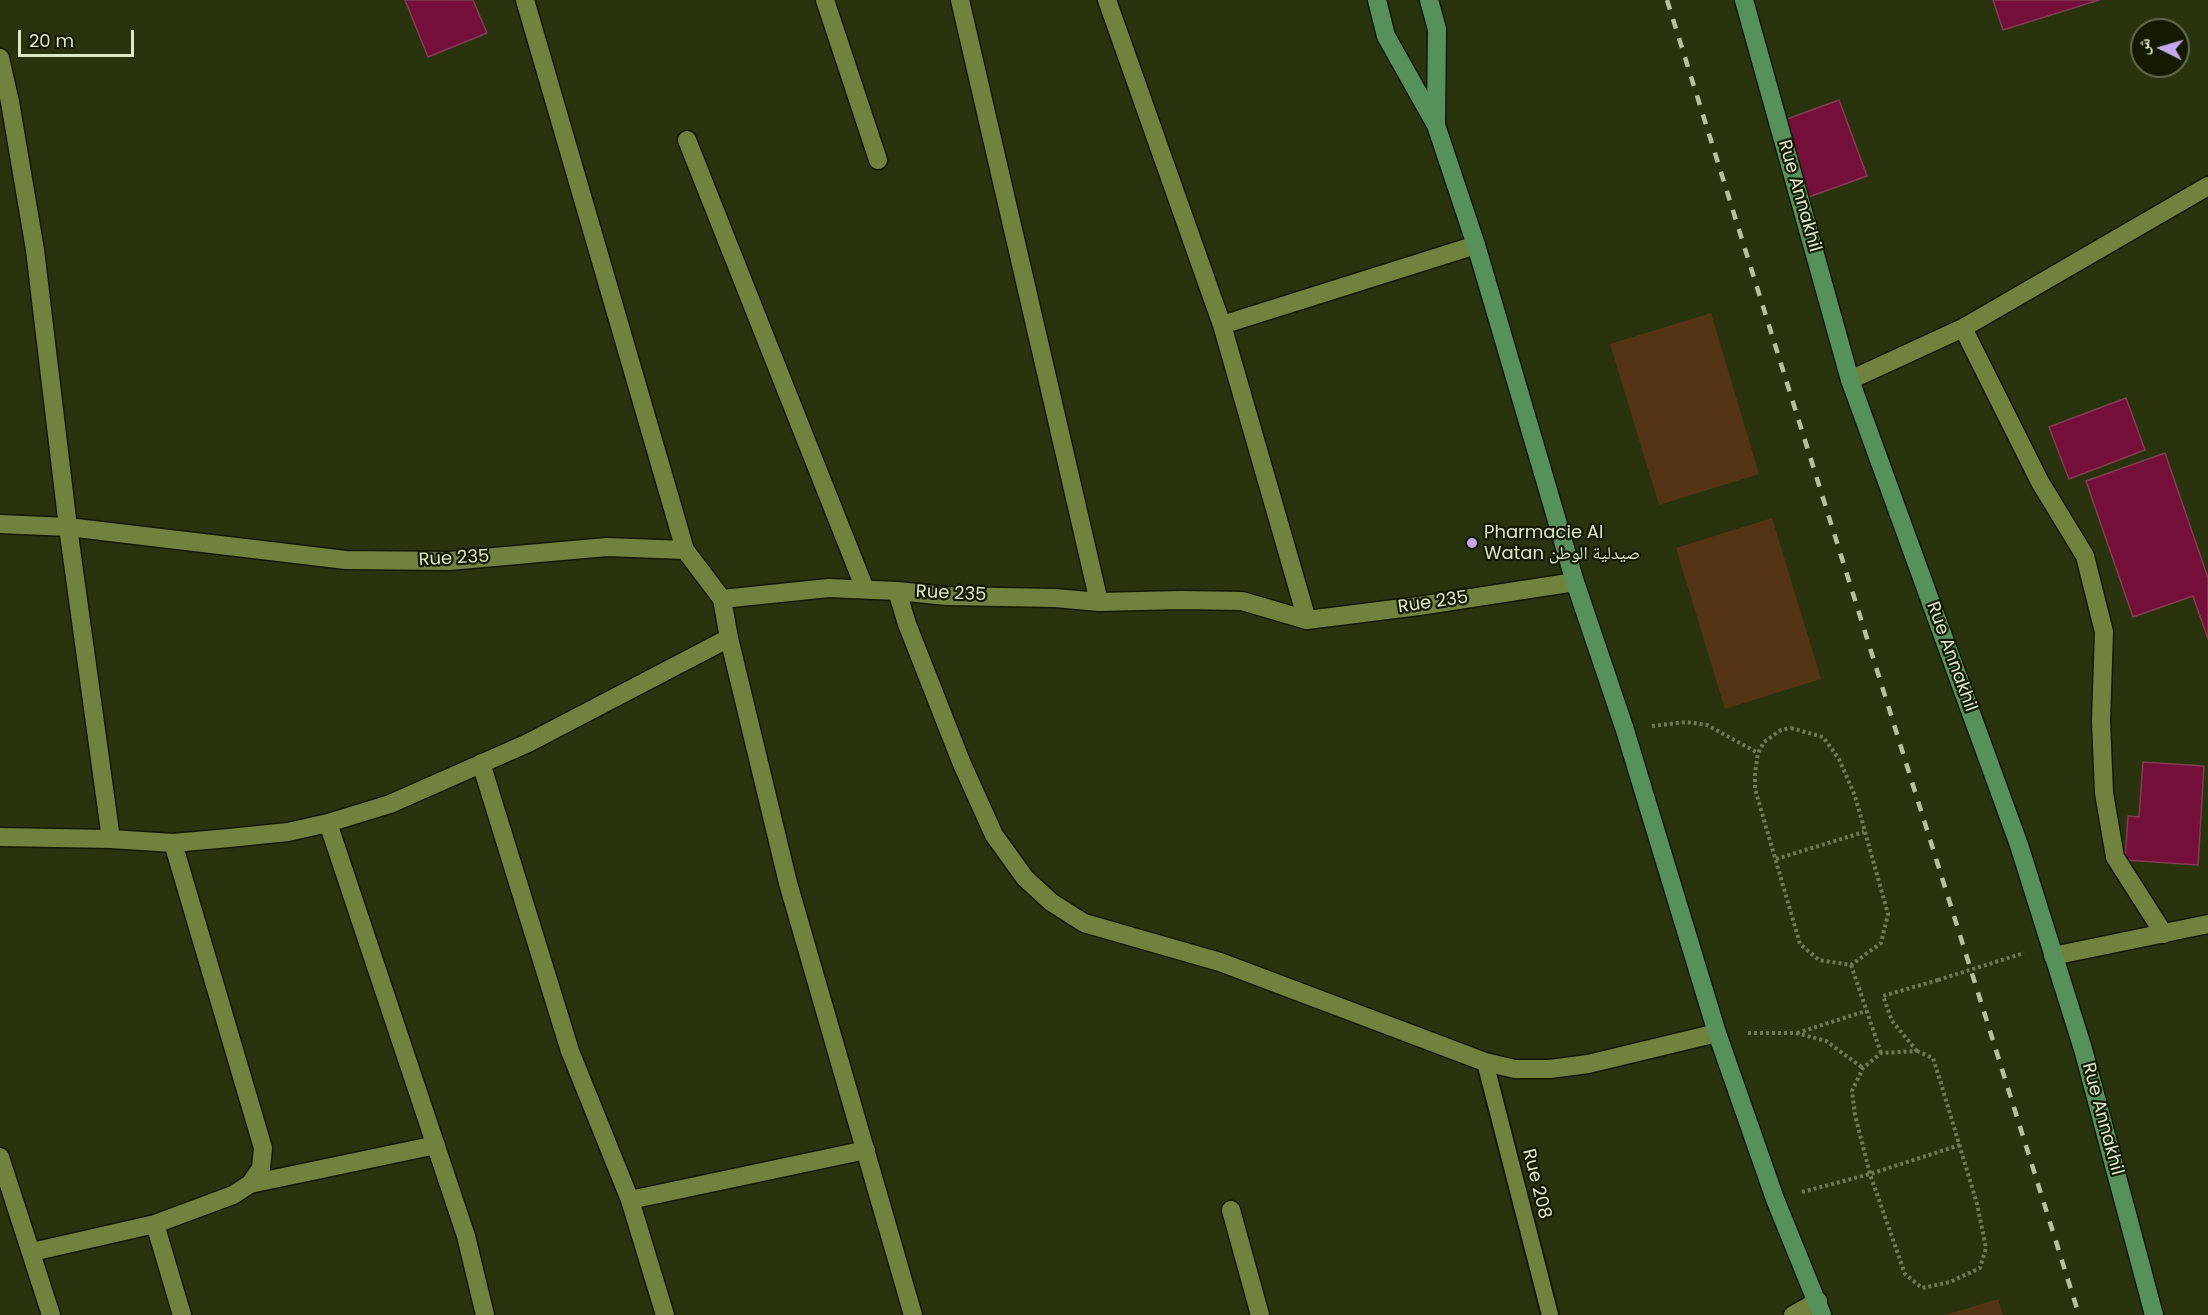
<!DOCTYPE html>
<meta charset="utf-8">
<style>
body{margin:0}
#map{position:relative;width:2208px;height:1315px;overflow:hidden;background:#29330e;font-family:Poppins,"Noto Naskh Arabic",sans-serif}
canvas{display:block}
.north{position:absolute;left:2130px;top:18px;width:60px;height:60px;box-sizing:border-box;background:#131a00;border:2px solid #646c4f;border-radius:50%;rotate:275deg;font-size:16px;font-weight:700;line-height:24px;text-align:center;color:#dde8c5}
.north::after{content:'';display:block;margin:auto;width:21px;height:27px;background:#c4a7f1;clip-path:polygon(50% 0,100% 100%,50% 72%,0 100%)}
.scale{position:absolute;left:18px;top:30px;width:116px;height:27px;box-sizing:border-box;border:3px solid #dde8c5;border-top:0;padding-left:8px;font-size:18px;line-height:21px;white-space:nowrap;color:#dde8c5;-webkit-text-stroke:4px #131a00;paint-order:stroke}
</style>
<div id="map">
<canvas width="2208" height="1315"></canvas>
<div class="north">ش</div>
<div class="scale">20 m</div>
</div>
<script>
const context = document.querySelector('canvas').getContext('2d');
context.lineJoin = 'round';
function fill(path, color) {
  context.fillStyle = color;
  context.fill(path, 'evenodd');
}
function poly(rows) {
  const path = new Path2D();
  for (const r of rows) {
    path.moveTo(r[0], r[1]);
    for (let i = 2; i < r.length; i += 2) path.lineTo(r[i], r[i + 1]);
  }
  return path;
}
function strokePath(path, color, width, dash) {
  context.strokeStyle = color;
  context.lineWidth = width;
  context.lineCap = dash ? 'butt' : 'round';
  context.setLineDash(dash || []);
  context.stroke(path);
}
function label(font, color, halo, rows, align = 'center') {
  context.font = font + ' Poppins,"Noto Naskh Arabic",sans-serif';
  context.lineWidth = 4.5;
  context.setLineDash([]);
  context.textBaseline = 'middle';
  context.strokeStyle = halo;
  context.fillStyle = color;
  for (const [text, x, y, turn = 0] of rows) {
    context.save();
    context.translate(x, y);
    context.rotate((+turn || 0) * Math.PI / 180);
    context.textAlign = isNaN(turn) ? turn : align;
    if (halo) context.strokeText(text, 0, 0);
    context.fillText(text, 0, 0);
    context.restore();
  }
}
fill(poly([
 [1711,313,1759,474,1659,505,1610,344],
 [1772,518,1821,679,1725,709,1676,548],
 [1998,1299,2003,1315,1945,1315]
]), '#553415');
const building = poly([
 [405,0,473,0,487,33,428,57,405,0],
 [1993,0,2099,0,2003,30,1993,0],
 [1839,100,1867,176,1806,198,1779,122,1839,100],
 [2126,398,2145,450,2069,479,2049,427,2126,398],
 [2165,453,2208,578,2208,639,2193,596,2133,617,2086,481,2165,453],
 [2143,762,2204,766,2198,865,2125,860,2128,816,2139,817,2143,762]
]);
fill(building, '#730f39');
strokePath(building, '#823d52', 1.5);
const lane = poly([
 [1485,1062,1550,1315]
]);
const street = poly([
 [525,0,685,550],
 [825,0,878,160],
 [960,0,1099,602],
 [1107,0,1222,325,1307,620],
 [0,58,10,102,35,250,68,527,111,839],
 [687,140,865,589],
 [1222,325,1476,245],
 [1963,328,2040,482,2085,556,2104,632,2101,721,2104,793,2115,857,2164,934],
 [1850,380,1963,328,2208,186],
 [0,524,68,527,346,560,449,561,607,547,685,550,722,599,829,588,897,591,947,596,1055,598,1099,602,1181,600,1242,601,1307,620,1419,606,1575,582],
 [897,591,907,624,962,764,994,835,1025,878,1051,902,1084,923,1220,962,1485,1062,1515,1069,1550,1069,1588,1064,1717,1033],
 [729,638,788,883,913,1315],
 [481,763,570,1051,630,1200],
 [328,823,466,1236,485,1315],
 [0,837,111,839,173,843,229,838,288,832,328,823,390,804,528,743,729,638,722,599],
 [2053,956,2208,924],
 [0,1157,51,1315],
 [250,1184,436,1145],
 [1231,1210,1260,1315],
 [155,1224,182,1315],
 [32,1252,155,1224,233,1195,250,1184,261,1168,263,1148,173,843],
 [665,1315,630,1200,866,1150],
 [1793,1315,1818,1301]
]);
const secondary = poly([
 [1377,0,1386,36,1436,125,1476,245,1575,582,1625,730,1717,1033,1775,1199,1822,1315],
 [1429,0,1437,29,1436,123],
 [1744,0,1850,380,2019,845,2083,1049,2154,1315]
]);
strokePath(lane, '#141904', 20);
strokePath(street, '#141904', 21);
strokePath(secondary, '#141904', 21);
strokePath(poly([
 [1652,726,1686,722,1707,725,1758,753],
 [1791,728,1823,737,1839,759,1855,796,1888,914,1881,943,1851,965,1819,960,1800,944,1755,789,1755,773,1758,753,1764,742,1781,730,1791,728],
 [1776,859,1864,832],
 [1851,965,1881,1053],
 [1748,1033,1796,1033,1826,1041,1863,1068],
 [1797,1033,1866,1011],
 [1917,1051,1933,1058,1939,1077,1977,1204,1986,1248,1980,1268,1950,1282,1922,1288,1905,1274,1870,1174,1855,1115,1852,1091,1863,1068,1881,1053,1917,1051],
 [1917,1051,1892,1021,1883,996,1938,980],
 [1802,1192,1870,1174,1960,1145]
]), '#6f7a55', 4, [3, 3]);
strokePath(lane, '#70823e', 16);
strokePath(street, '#70823e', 18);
strokePath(secondary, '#56905b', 18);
strokePath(poly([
 [1667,0,2079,1315]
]), '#b6c09d', 4.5, [10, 10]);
strokePath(poly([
 [1938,980,2024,953]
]), '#6f7a55', 4, [3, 3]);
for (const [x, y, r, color] of [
 [1472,543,6,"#c4a7f1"]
]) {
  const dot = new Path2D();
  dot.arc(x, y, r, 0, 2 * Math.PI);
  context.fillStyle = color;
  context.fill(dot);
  strokePath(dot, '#131a00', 2);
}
label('18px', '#dde8c5', '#131a00', [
 ["Rue Annakhil",1799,196,74],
 ["Rue 235",454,559,-3],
 ["Rue 235",951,594,3],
 ["Rue 235",1433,603,-8],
 ["Rue Annakhil",1951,657,70],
 ["Rue Annakhil",2102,1119,75],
 ["Rue 208",1536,1184,76]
]);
label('18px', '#dde8c5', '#131a00', [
 ["Pharmacie Al",1484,533],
 ["Watan صيدلية الوطن",1484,554]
], 'left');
</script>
